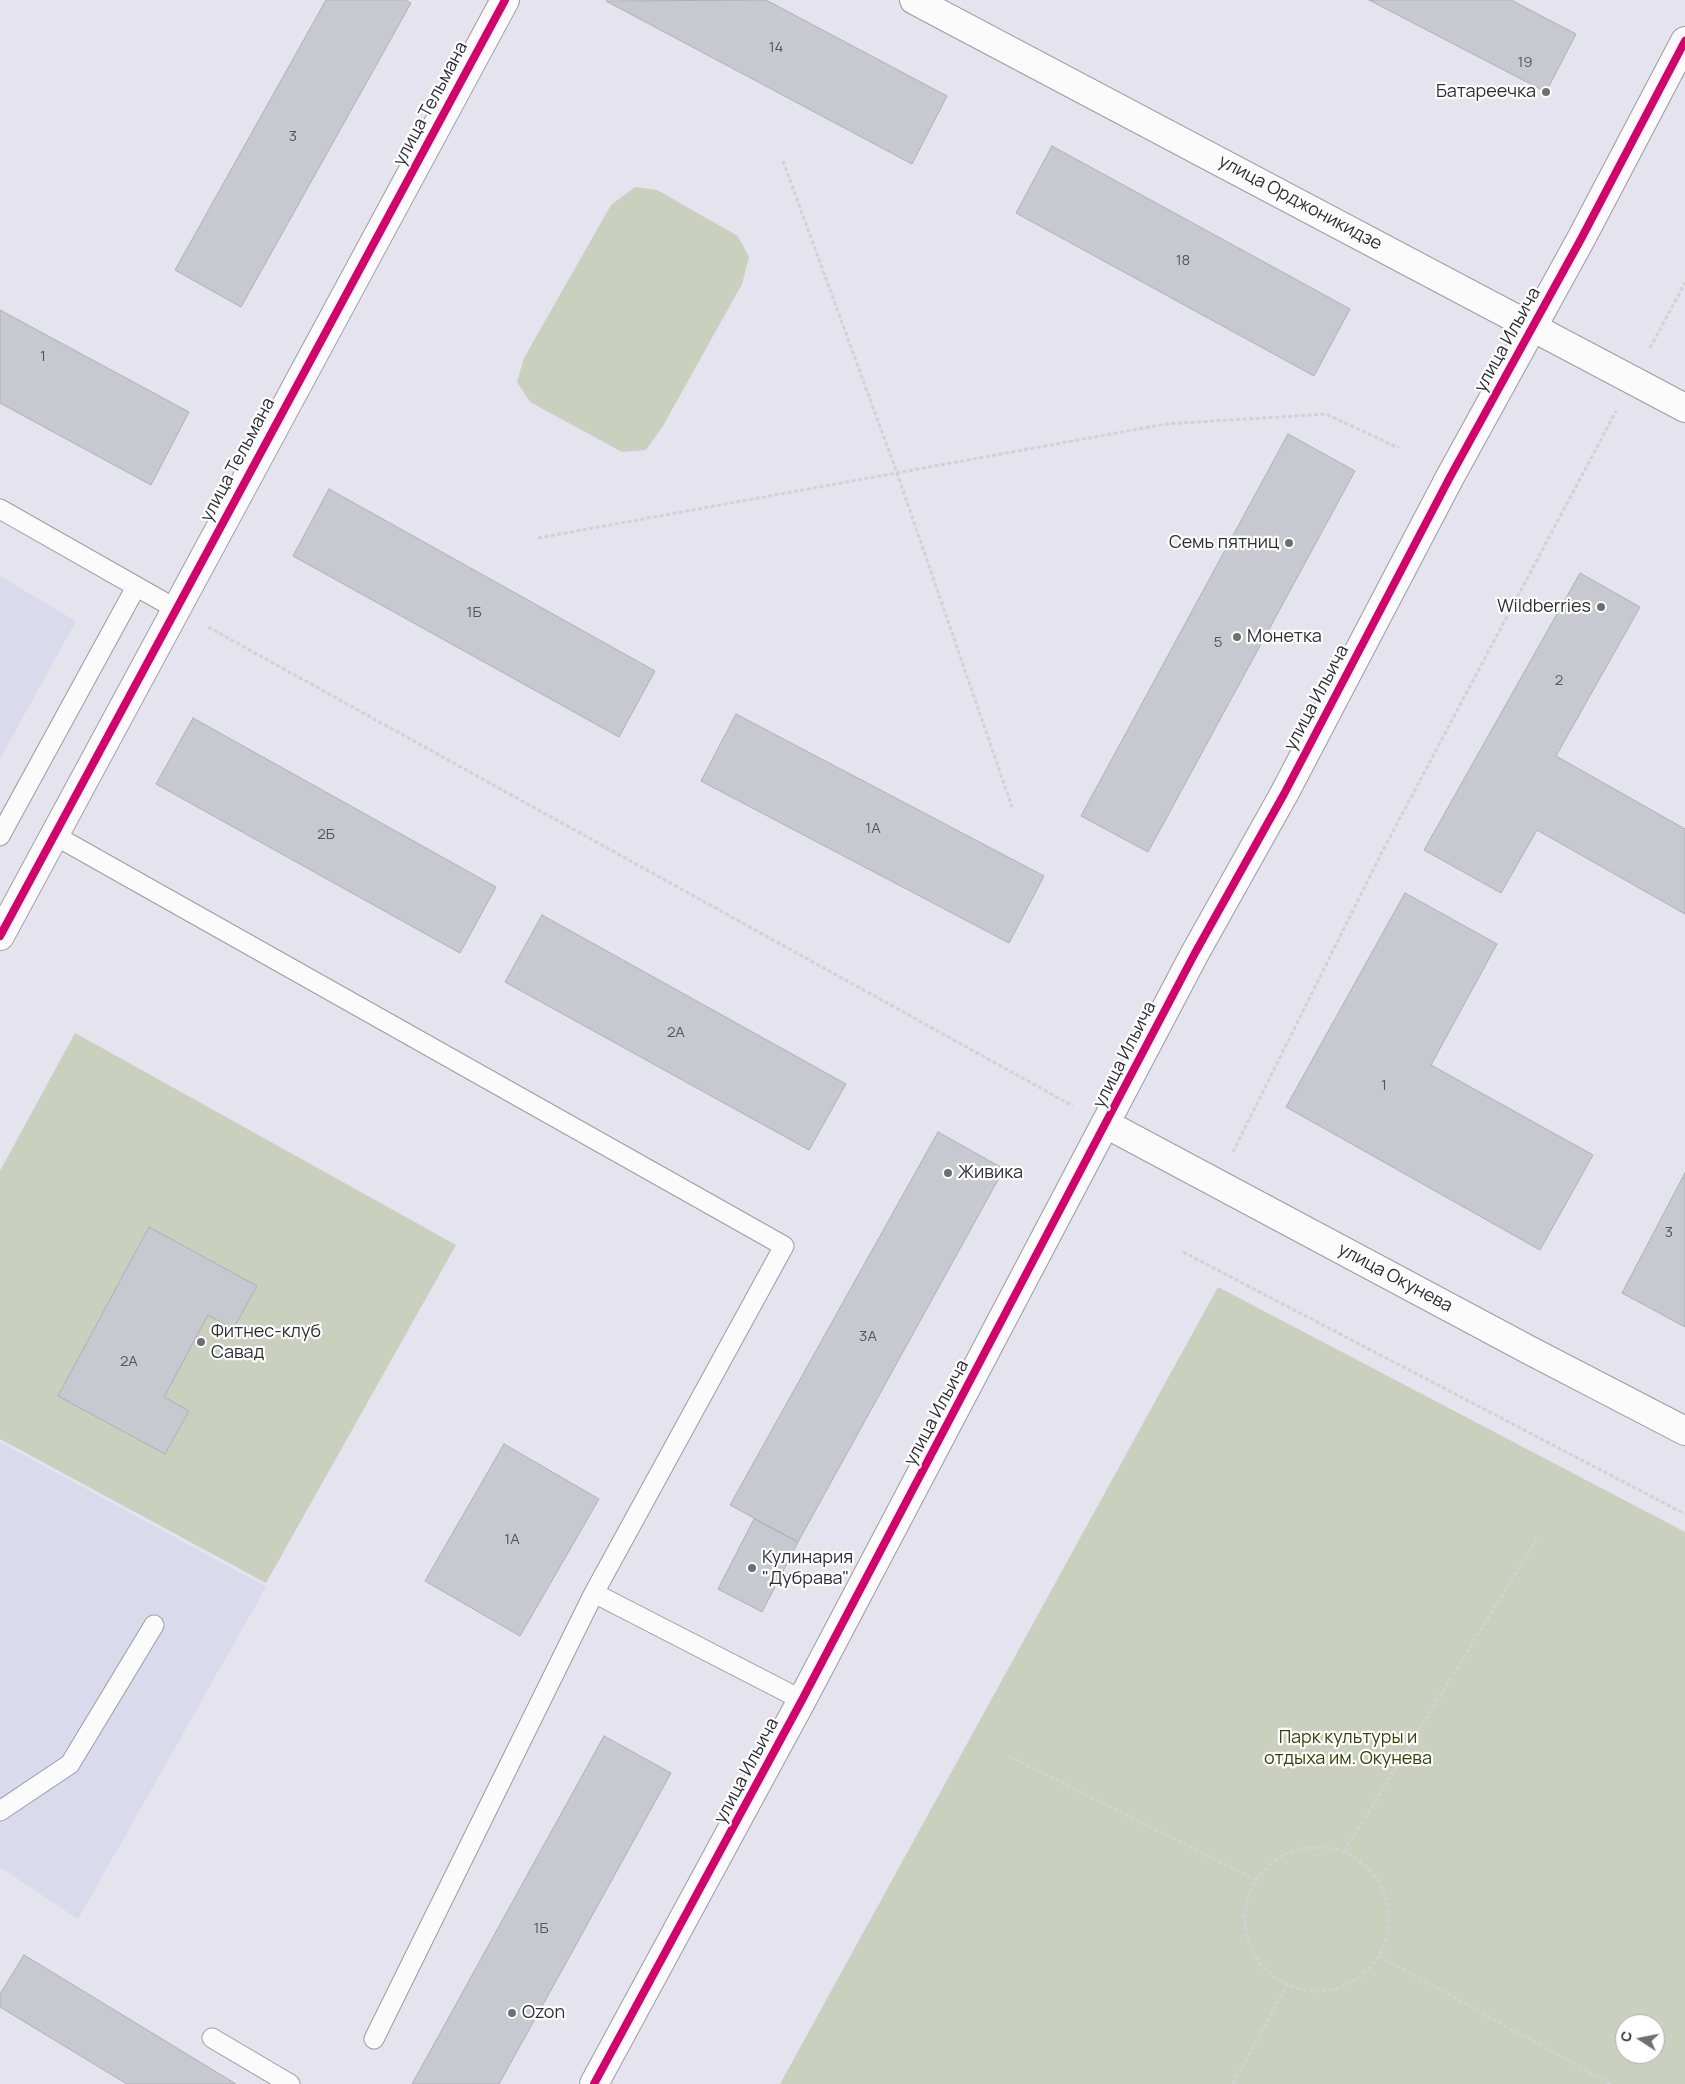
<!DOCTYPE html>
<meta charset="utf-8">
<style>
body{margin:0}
#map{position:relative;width:1685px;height:2084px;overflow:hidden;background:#e4e3ee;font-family:Manrope,sans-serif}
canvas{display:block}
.north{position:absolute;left:1615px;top:2014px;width:50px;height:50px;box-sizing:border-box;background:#fff;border:1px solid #acacaf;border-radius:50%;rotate:281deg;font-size:14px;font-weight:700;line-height:20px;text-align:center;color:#302f36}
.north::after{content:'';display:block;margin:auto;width:18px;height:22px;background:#6f6e76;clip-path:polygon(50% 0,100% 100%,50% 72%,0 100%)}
</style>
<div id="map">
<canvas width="1685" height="2084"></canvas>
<div class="north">С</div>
</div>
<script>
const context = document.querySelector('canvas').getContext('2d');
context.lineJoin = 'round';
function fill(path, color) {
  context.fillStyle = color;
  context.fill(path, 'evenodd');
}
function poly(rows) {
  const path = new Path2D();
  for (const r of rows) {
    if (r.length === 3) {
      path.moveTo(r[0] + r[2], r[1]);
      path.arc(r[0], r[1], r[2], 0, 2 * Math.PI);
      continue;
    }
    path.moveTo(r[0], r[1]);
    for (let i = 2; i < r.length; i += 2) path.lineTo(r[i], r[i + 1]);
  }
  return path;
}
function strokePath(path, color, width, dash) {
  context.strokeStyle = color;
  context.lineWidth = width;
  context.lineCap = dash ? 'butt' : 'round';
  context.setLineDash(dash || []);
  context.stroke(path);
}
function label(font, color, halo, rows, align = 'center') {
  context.font = font + ' Manrope,sans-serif';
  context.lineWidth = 4.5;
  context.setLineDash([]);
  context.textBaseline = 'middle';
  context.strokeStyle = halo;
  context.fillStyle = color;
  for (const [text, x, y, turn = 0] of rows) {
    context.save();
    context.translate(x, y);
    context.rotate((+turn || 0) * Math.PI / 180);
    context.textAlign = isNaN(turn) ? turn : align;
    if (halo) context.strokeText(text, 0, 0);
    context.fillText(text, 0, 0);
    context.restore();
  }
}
fill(poly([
 [0,576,76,621,0,759],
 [0,1442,266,1587,78,1919,0,1867]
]), '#dbd9ec');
fill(poly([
 [635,187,657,190,738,236,749,257,742,284,663,426,646,450,622,452,530,402,517,382,524,358,611,205],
 [75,1033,456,1245,266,1583,0,1439,0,1171],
 [1218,1287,1685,1532,1685,2084,780,2084],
 [1625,2024,1655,2024,1655,2054,1625,2054]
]), '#c9d0bd');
const building = poly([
 [326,0,405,0,411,3,241,307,175,270,326,0],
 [766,0,947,96,912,164,606,1,766,0],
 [1369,0,1511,0,1576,34,1546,92,1369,0],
 [1052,146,1350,309,1314,376,1016,213,1052,146],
 [0,310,189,412,151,485,0,403,0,310],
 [1288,434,1355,471,1148,852,1081,816,1288,434],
 [329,489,655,671,619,737,293,556,329,489],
 [1580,573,1640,607,1556,756,1685,829,1685,914,1537,830,1501,893,1424,850,1580,573],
 [736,714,1044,876,1009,943,701,781,736,714],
 [193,718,496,887,460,953,156,784,193,718],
 [1405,893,1497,944,1431,1065,1593,1155,1540,1250,1286,1107,1405,893],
 [542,915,846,1084,809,1150,505,982,542,915],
 [938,1132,1004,1169,798,1542,730,1505,938,1132],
 [1685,1173,1685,1327,1622,1293,1685,1173],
 [149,1227,257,1286,233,1329,208,1315,164,1397,189,1411,165,1454,58,1396,149,1227],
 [504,1444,599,1499,520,1636,425,1581,504,1444],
 [754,1519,798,1542,762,1612,718,1589,754,1519],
 [604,1736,671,1773,499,2084,412,2084,604,1736],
 [24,1955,236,2084,127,2084,0,2007,0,1994,24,1955]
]);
fill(building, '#c8c8d0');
strokePath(building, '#afafb6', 1);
const service = poly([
 [0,509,176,609],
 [54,835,784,1246,594,1593,374,2039],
 [0,836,136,587],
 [594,1593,802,1700],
 [0,1811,70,1764,154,1625],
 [212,2038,290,2084]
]);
const minor = poly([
 [0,936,505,0],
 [1106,1124,1529,1350,1685,1431]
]);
const tertiary = poly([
 [914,0,1685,408],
 [594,2084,802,1700,1195,953,1284,794,1450,477,1581,239,1685,41]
]);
strokePath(service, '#9c9ca4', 21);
strokePath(minor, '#9c9ca4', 30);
strokePath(tertiary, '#9c9ca4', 30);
strokePath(poly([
 [783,161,897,473,1012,807],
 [1650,348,1685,283],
 [538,538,1166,424,1326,414,1399,448],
 [208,627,1073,1106],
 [1233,1152,1382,852,1616,411],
 [1183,1252,1685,1514],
 [1009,1756,1256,1880],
 [1317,1919,72],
 [1344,1852,1538,1537],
 [1379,1956,1611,2084],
 [1233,2084,1287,1985]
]), '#d2d2d4', 3, [4, 2.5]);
strokePath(service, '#fbfbfc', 19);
strokePath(minor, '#fbfbfc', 28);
strokePath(tertiary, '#fbfbfc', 28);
strokePath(poly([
 [0,936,505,0],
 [594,2084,802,1700,1195,953,1284,794,1450,477,1581,239,1685,41]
]), '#d6006c', 8);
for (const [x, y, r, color] of [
 [1546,92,5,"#6f6e76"],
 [1289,543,5,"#6f6e76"],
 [1601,607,5,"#6f6e76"],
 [1237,637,5,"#6f6e76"],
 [948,1173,5,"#6f6e76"],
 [201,1342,5,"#6f6e76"],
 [752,1568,5,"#6f6e76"],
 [512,2013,5,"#6f6e76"]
]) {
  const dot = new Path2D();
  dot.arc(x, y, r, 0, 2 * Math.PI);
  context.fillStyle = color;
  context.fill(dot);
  strokePath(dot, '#fff', 2);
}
label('15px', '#56555c', null, [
 ["14",776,48],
 ["19",1525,63],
 ["3",293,137],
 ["18",1183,261],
 ["1",43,357],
 ["1Б",474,613],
 ["5",1218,643],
 ["2",1559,681],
 ["1А",873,829],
 ["2Б",326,835],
 ["2А",676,1033],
 ["1",1384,1086],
 ["3",1669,1233],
 ["3А",868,1337],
 ["2А",129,1362],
 ["1А",512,1540],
 ["1Б",541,1929]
]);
label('18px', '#302f36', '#fff', [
 ["Батареечка",1536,92,"right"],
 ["Семь пятниц",1279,543,"right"],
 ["Wildberries",1591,607,"right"],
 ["Монетка",1247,637],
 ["Живика",958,1173],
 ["Фитнес-клуб",211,1332],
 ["Савад",211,1353],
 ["Кулинария",762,1558],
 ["\"Дубрава\"",762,1579],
 ["Ozon",522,2013]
], 'left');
label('18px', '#302f36', '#fff', [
 ["улица Тельмана",431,104,-62],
 ["улица Орджоникидзе",1300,203,28],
 ["улица Ильича",1508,340,-61],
 ["улица Тельмана",238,460,-62],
 ["улица Ильича",1317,698,-62],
 ["улица Ильича",1125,1055,-63],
 ["улица Окунева",1395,1278,28],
 ["улица Ильича",937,1413,-62],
 ["улица Ильича",747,1771,-62]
]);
label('18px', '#354400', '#fff', [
 ["Парк культуры и",1348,1738],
 ["отдыха им. Окунева",1348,1759]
]);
</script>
